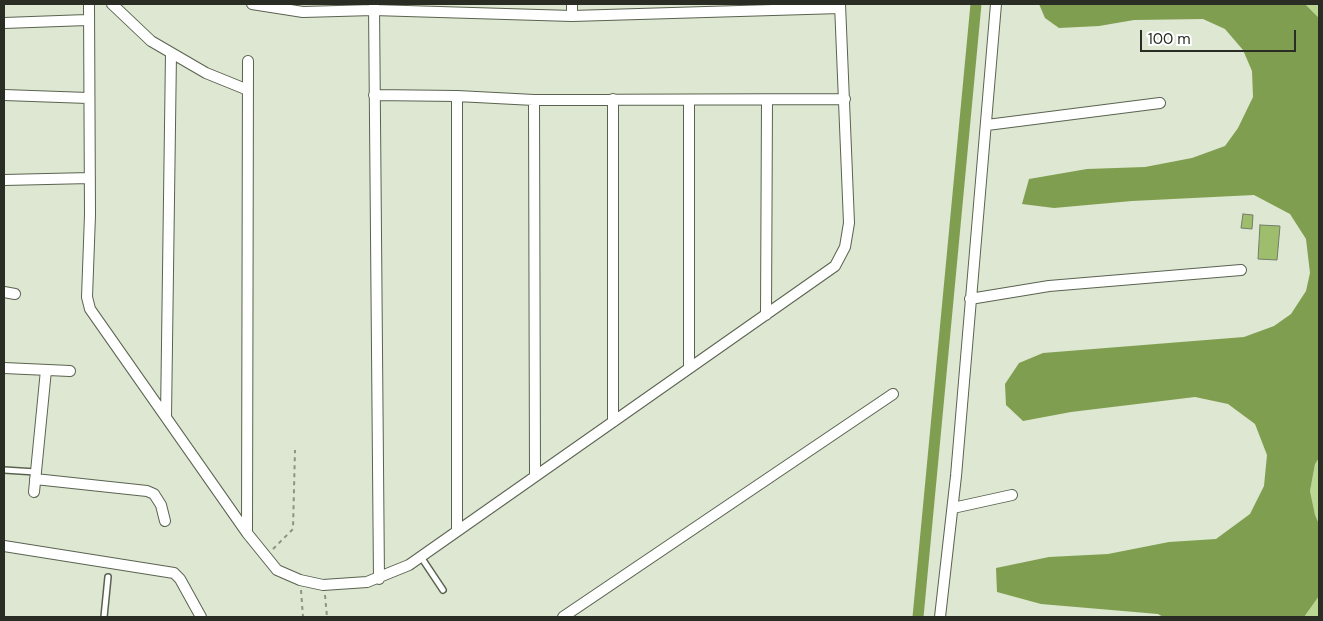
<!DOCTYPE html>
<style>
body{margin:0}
#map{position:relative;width:1323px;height:621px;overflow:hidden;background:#dde7d1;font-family:"DM Sans",sans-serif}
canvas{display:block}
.frame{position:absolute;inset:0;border:5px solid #292d24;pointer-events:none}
.scale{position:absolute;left:1140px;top:30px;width:156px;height:22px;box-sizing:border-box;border:2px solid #292d24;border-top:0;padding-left:6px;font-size:15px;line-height:18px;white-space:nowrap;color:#292d24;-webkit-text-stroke:4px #fff;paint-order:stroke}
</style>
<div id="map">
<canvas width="1323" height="621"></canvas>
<div class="frame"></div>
<div class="scale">100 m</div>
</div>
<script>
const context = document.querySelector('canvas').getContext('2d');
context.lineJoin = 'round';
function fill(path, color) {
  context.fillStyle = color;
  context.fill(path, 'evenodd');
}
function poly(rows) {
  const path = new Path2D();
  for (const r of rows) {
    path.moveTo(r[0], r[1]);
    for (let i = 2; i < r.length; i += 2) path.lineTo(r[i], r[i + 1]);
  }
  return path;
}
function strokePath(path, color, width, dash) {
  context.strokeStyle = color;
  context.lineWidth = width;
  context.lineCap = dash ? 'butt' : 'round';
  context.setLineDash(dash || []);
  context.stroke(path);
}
fill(poly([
 [1305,4,1319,4,1319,18],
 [1319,458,1319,524,1315,515,1310,491,1315,464],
 [1319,596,1319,617,1304,617]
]), '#bbd794');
fill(poly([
 [1039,4,1305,4,1319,18,1319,458,1315,464,1310,491,1315,515,1319,524,1319,596,1304,617,1163,617,1158,614,1041,604,997,592,996,568,1049,557,1108,554,1169,542,1216,539,1250,514,1264,486,1267,455,1255,424,1228,404,1195,397,1071,412,1023,421,1006,405,1005,384,1019,363,1043,353,1244,337,1274,326,1291,314,1306,291,1310,273,1306,239,1290,214,1254,195,1132,201,1054,208,1022,204,1029,179,1087,169,1145,167,1192,158,1225,146,1238,128,1253,97,1252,71,1243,50,1225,29,1203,19,1134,20,1099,26,1059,28,1045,18]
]), '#7f9e4f');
strokePath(poly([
 [918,617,976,4]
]), '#7f9e4f', 11);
const building = poly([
 [1243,214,1253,215,1252,229,1241,228,1243,214],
 [1260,225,1280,226,1277,260,1258,259,1260,225]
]);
fill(building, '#9ebe6e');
strokePath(building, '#737c68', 1);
const service = poly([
 [4,470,36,472],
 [421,557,443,590],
 [104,617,108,577]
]);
const minor = poly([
 [89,4,90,215,87,297,90,309,247,533,277,570,300,580,323,585,367,582,409,565,835,266,845,247,849,223,840,4],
 [112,4,151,41,206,73,248,90],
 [252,4,303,12,373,10,572,16,840,8],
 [572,4,572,16],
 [374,5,379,579],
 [4,23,87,20],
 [4,95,88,98],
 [374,95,457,96,534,100,845,99],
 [457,96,457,529],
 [613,99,613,422],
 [534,100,535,476],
 [689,100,689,368],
 [987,125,1160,103],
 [4,180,90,178],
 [4,292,15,294],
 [970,299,1049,286,1241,270],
 [766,315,767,100],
 [4,368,70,371],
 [166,417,171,53],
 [35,479,147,491,154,494,161,505,165,521],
 [34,492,46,370],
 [953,508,1012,495],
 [247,533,248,61],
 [4,546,174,573,180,579,201,617],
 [563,617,893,394],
 [940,617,956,476,996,4]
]);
strokePath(service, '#5a6350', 8);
strokePath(minor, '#5a6350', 12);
strokePath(poly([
 [273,549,293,529,295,450],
 [301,590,303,617],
 [325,595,327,617]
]), '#8d9484', 2, [4, 4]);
strokePath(service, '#fff', 5);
strokePath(minor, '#fff', 10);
</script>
